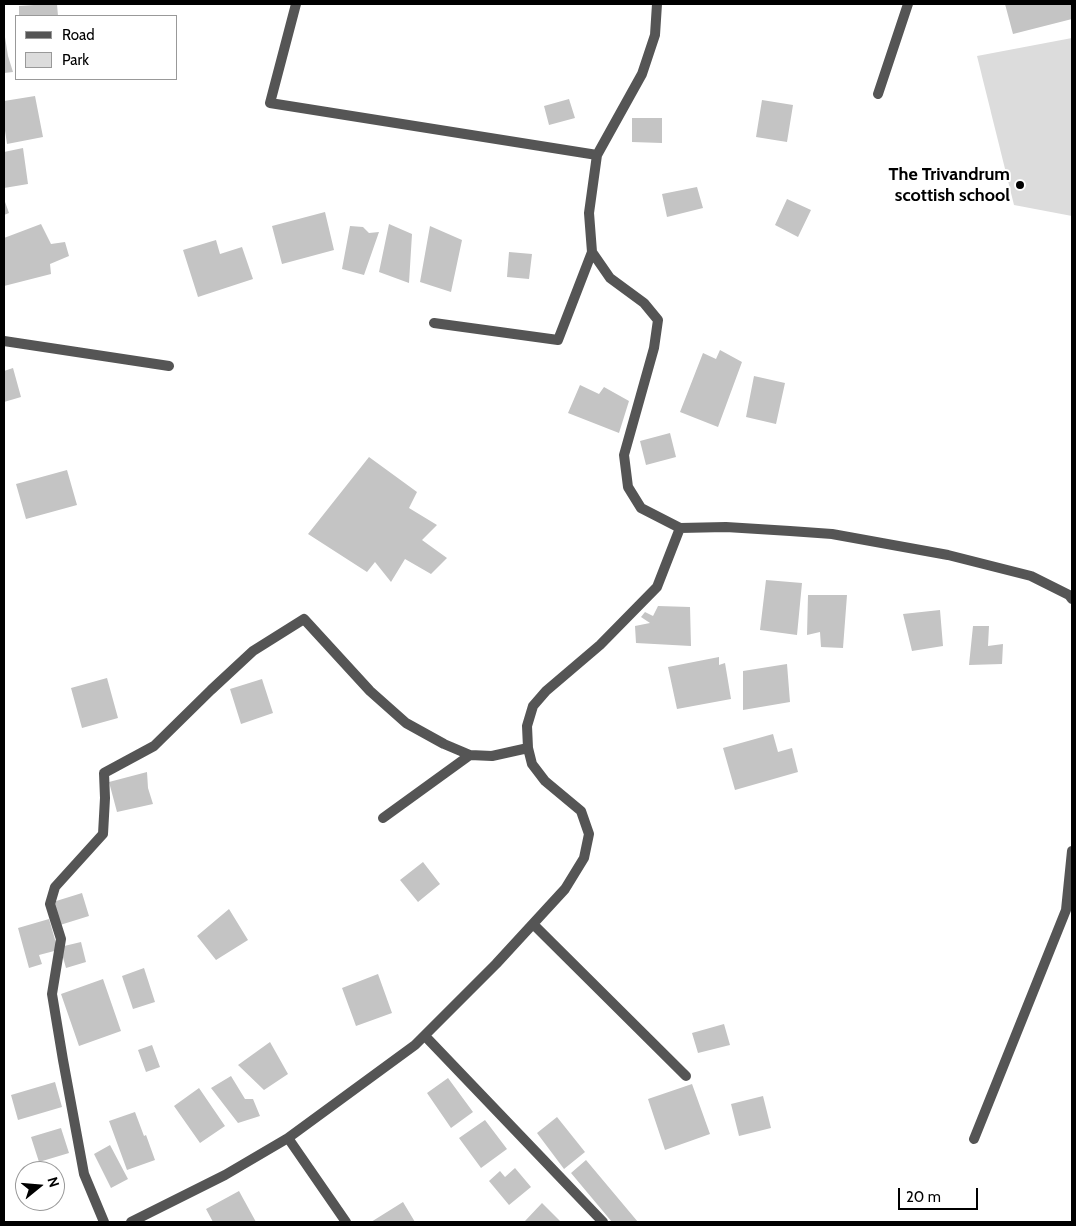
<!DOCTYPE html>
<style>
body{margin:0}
#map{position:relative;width:1076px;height:1226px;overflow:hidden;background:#fff;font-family:Cabin,sans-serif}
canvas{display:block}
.frame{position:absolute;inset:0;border:5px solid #000;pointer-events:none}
.legend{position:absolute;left:15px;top:15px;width:162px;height:65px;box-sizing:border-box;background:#fff;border:1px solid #999;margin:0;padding:6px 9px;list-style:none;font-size:15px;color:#000}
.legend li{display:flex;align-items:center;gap:10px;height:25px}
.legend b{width:25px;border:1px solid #999}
.north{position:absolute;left:15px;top:1161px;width:50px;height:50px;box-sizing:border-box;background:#fff;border:1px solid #999;border-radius:50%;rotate:73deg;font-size:14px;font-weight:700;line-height:20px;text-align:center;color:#000}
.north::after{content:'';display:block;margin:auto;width:18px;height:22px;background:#000;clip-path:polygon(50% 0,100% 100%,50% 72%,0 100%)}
.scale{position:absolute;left:898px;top:1188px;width:80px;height:22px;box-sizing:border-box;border:2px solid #000;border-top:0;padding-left:6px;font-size:15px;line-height:18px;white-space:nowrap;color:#000;-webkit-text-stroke:4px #fff;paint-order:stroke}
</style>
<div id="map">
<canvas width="1076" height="1226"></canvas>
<div class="frame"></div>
<ul class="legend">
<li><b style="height:6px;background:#555"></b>Road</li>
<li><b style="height:14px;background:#dcdcdc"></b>Park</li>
</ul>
<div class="north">N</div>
<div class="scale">20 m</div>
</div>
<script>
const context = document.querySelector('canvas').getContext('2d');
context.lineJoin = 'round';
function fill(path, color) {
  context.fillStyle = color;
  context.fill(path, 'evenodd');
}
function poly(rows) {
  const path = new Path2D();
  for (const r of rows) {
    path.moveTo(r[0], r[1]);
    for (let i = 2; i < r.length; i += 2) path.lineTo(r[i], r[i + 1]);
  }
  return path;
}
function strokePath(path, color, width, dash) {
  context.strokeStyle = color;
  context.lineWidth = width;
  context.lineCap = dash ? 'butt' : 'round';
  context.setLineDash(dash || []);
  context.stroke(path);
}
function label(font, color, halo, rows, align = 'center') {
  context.font = font + ' Cabin,sans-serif';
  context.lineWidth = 4;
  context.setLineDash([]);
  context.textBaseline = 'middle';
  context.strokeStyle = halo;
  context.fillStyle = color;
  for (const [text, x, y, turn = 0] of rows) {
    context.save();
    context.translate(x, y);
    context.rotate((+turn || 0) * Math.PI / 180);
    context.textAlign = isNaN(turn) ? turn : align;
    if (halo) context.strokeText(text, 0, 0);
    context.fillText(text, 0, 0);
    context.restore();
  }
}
fill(poly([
 [1072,38,1072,216,1014,205,977,56]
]), '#dcdcdc');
fill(poly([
 [49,4,57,4,58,16,19,16,19,6],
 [1005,4,1072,4,1072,19,1013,34],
 [4,37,5,37,8,56,13,72,4,73],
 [35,96,43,137,7,144,4,124,4,101],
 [569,99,575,118,549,125,544,106],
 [762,100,793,105,787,142,756,137],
 [632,118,662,118,662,143,632,142],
 [23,148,28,184,4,188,4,152],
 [697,187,703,208,667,217,662,194],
 [4,199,9,213,4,215],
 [787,199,811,210,798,237,775,225],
 [325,212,334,250,282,264,272,226],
 [41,224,51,244,65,242,69,256,50,264,51,274,4,286,4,238],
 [389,224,412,234,409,283,379,272],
 [350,226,363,227,369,233,379,232,364,275,342,269],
 [430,226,462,240,451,292,420,282],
 [216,240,220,254,242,247,253,279,198,297,183,250],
 [509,252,532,254,529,279,507,277],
 [720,350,742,362,718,427,680,412,703,353,716,359],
 [13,368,21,397,4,402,4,371],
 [754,376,785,383,776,424,746,417],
 [580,385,599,394,604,387,629,401,619,433,568,413],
 [670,433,676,457,646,465,640,441],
 [369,457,417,492,409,508,437,525,422,540,447,558,431,574,405,559,391,582,375,562,367,572,308,534],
 [67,470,77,505,26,519,16,484],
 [766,580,802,583,797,635,760,630],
 [808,595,847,595,843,648,821,647,820,632,807,635],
 [658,606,690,607,691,646,636,643,635,626,650,623,641,617,645,612,653,616],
 [940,610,943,646,912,651,903,614],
 [973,626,989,626,988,646,1003,644,1002,664,969,665],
 [719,657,719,665,725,663,731,699,677,709,668,667],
 [787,664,790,702,743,710,743,671],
 [107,678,118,718,82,728,71,688],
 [262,679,273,713,241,724,230,689],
 [773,734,778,752,792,748,798,772,735,790,723,748],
 [147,772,148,788,153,804,117,812,109,782],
 [423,862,440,884,418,902,400,880],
 [82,893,89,916,60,925,53,902],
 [229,909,248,940,216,960,197,936],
 [49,919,58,950,39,955,42,964,29,968,18,928],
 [81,942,86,962,66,968,60,947],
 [144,968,155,1002,133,1009,122,976],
 [378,974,392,1013,356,1026,342,988],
 [103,979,121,1031,79,1046,61,994],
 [724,1024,730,1045,698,1053,692,1033],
 [270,1042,288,1074,264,1090,238,1065],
 [152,1045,160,1067,146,1072,138,1050],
 [231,1076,245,1099,253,1099,260,1116,238,1123,211,1088],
 [448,1078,473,1112,451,1128,427,1093],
 [55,1082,62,1107,18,1120,11,1095],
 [692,1084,710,1134,665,1150,648,1099],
 [199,1088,225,1126,200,1143,174,1106],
 [763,1096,771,1128,739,1136,731,1104],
 [135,1112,144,1136,146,1135,155,1160,127,1170,109,1121],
 [557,1117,585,1152,564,1169,537,1133],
 [485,1120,507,1149,481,1168,459,1138],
 [61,1128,69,1153,39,1162,31,1137],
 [110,1145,128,1179,111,1188,94,1154],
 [586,1160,638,1222,612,1222,571,1173],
 [515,1168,531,1187,509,1205,489,1181,500,1171,505,1177],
 [239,1191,256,1222,213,1222,206,1209],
 [403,1202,415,1222,371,1222],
 [542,1203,561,1222,526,1222,525,1221]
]), '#c4c4c4');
strokePath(poly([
 [296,4,270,103,597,155],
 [657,4,655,35,642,74,597,155,589,213,592,252,610,278,644,303,658,320,654,348,624,455,628,487,641,508,680,528,726,527,790,531,832,534,948,555,1031,576,1069,595,1072,599],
 [878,94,908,4],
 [434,323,558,340,592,252],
 [4,341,169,366],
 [383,818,470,755],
 [533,924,686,1076],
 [425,1036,603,1222],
 [288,1138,346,1222],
 [974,1139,1066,910,1072,851],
 [104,1222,84,1174,63,1060,52,994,61,939,50,904,55,887,103,834,105,798,104,773,154,746,211,690,253,651,304,619,370,691,406,723,444,744,470,755,492,756,528,748],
 [131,1222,225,1175,288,1138,415,1045,496,964,565,889,584,858,589,834,581,811,545,781,532,764,528,748,527,726,533,706,546,691,600,645,657,587,680,528]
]), '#555', 10);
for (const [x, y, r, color] of [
 [1020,185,5,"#000"]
]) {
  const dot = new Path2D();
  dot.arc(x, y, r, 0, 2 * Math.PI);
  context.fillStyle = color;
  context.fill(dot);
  strokePath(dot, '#fff', 2);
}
label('bold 18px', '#000', '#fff', [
 ["The Trivandrum",1010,175],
 ["scottish school",1010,196]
], 'right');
</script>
